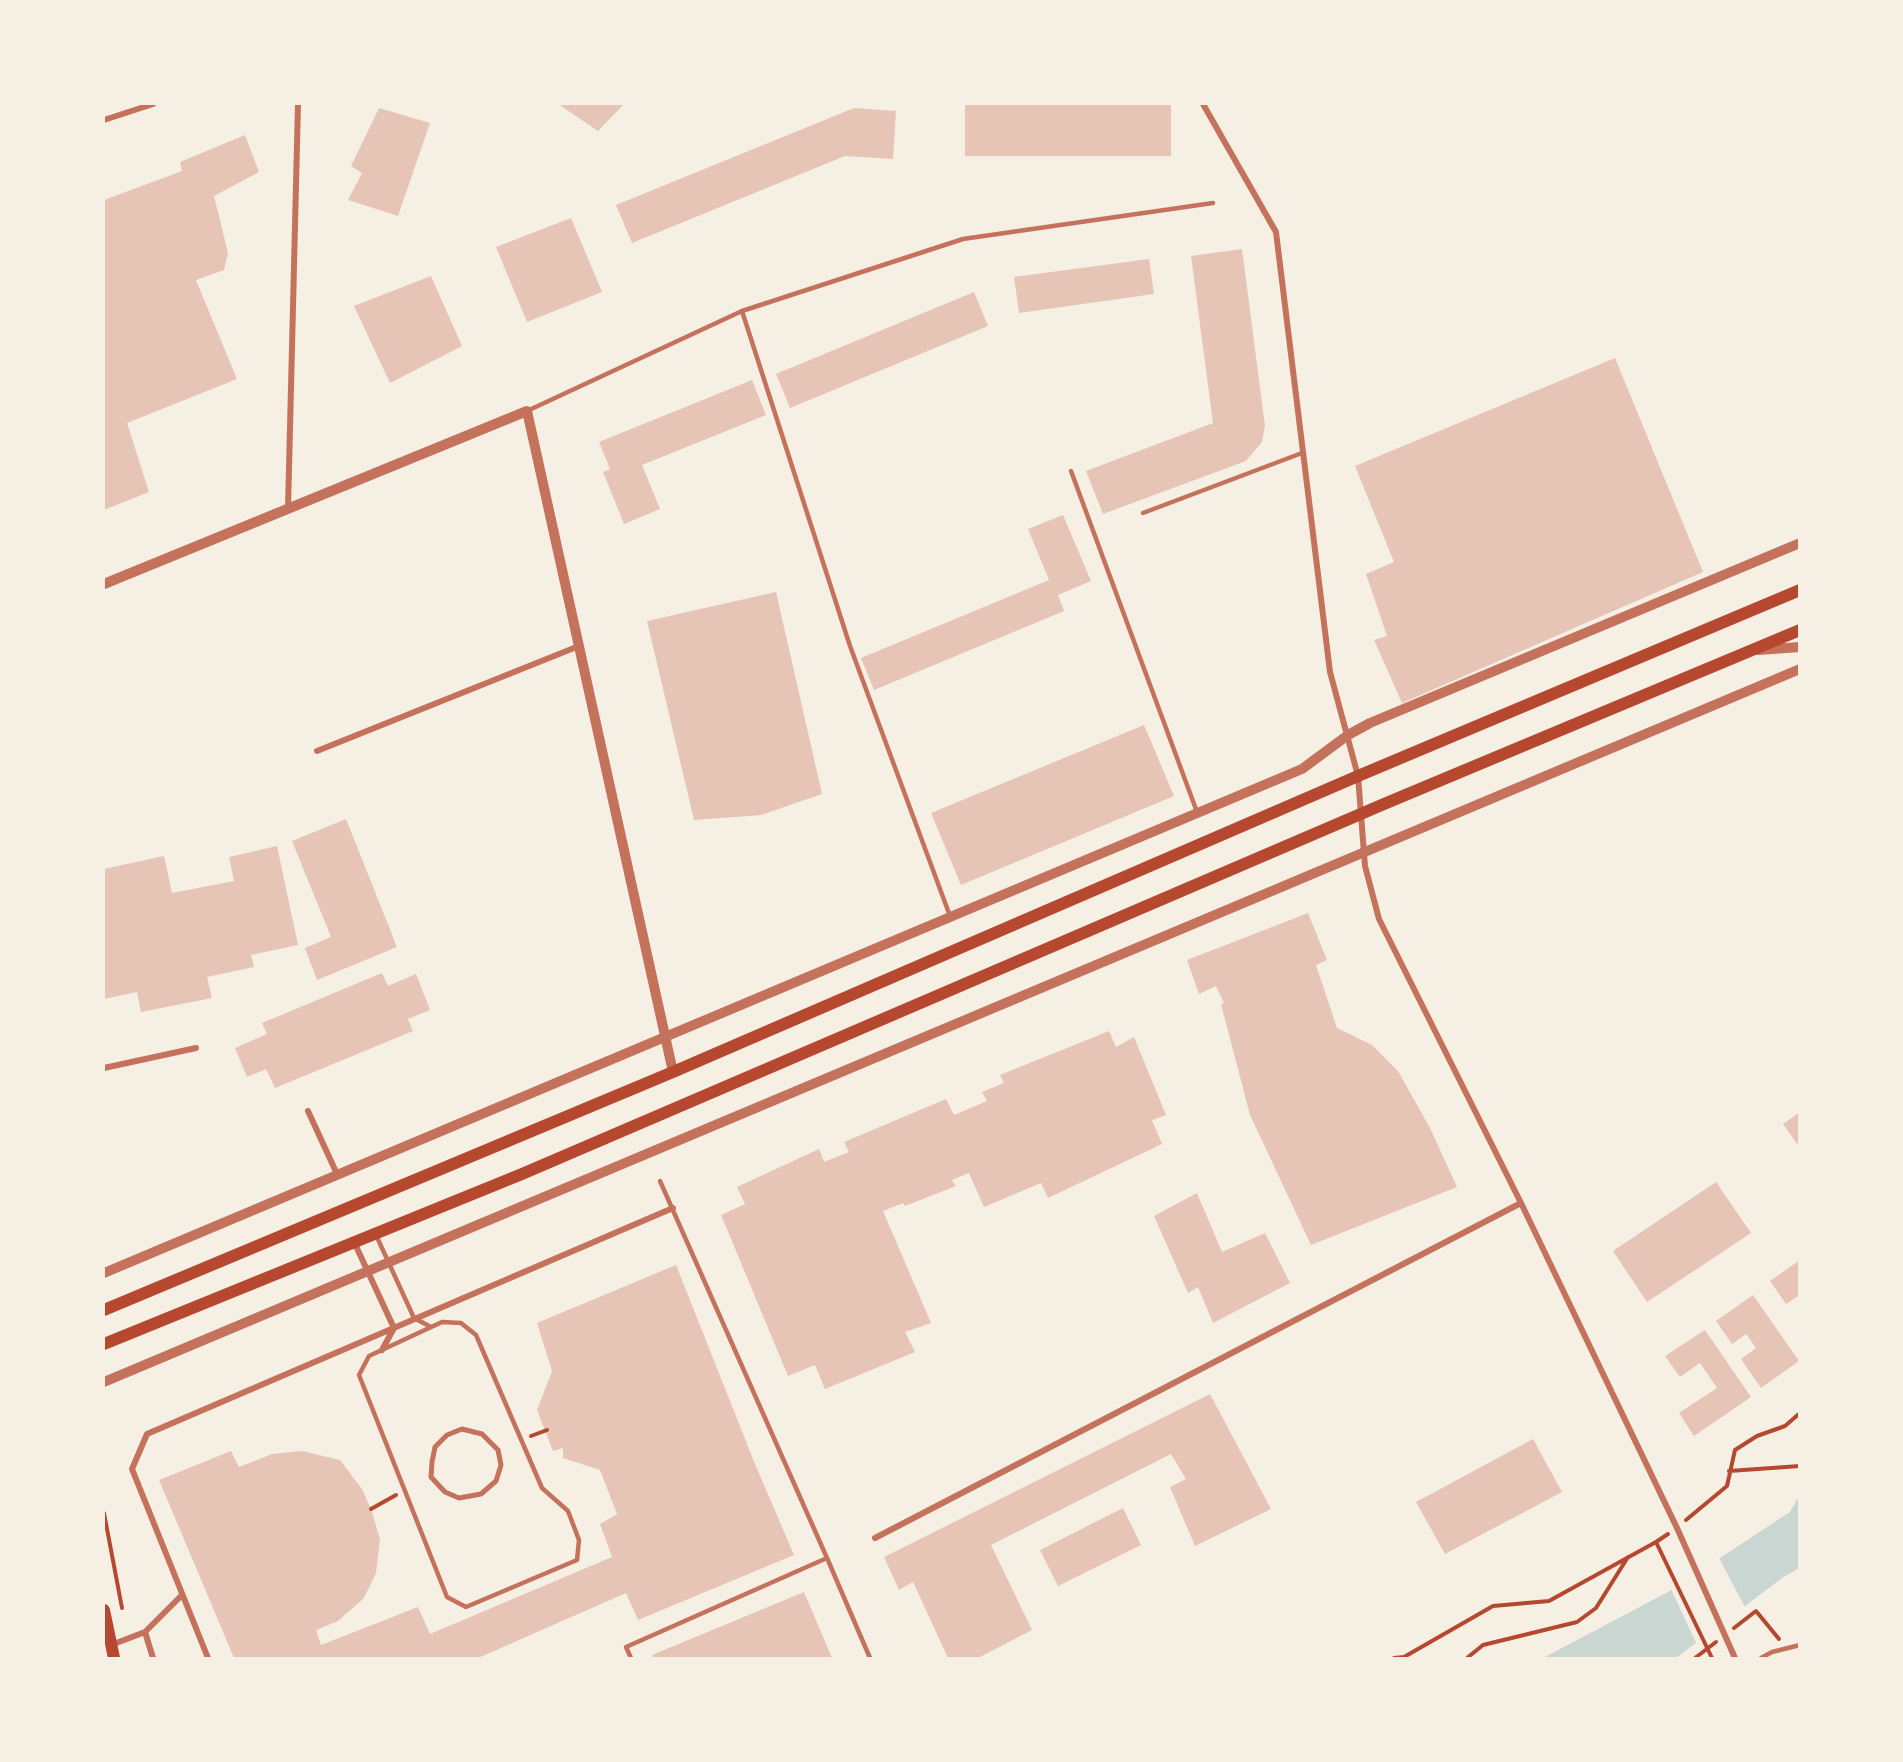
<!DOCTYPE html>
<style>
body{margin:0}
#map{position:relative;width:1903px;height:1762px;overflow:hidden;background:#f6efe4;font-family:"Fira Sans",sans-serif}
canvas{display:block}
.frame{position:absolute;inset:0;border:105px solid #f6efe4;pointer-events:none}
</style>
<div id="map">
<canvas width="1903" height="1762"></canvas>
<div class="frame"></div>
</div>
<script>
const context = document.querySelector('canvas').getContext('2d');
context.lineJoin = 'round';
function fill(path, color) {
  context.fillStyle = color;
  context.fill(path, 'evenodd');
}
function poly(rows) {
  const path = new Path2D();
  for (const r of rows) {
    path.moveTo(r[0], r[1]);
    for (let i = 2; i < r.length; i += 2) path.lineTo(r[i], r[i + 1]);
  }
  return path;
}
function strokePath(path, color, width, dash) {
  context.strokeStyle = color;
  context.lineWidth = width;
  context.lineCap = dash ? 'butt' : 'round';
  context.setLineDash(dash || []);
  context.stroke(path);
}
fill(poly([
 [1799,1496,1799,1568,1782,1578,1676,1658,1543,1658,1668,1592,1790,1512]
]), '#c9d6d2');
fill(poly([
 [1718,1556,1746,1609,1698,1647,1670,1587]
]), '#f6efe4');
fill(poly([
 [563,104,624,104,598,131,561,106],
 [965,104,1171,104,1171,156,965,156],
 [379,108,430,123,398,216,348,200,362,173,351,166],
 [854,108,896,111,893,159,845,156,632,243,616,205],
 [245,135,259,172,214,196,228,253,224,270,196,280,237,379,127,423,149,492,104,510,104,200,182,171,180,162],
 [571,218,602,292,527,322,496,247],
 [1242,249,1265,426,1262,442,1246,461,1103,514,1086,471,1213,423,1191,256],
 [1149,259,1154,294,1019,313,1014,277],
 [431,276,462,346,390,383,354,306],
 [974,292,988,326,790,408,776,374],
 [1615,358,1703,572,1402,703,1374,640,1387,636,1366,574,1394,562,1355,466],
 [752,380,766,415,642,465,660,509,624,524,603,472,610,469,599,442],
 [1063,515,1091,581,1058,595,1064,611,874,690,861,658,1049,580,1028,529],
 [776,592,822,794,761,815,694,820,647,621],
 [1144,725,1174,796,961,885,931,813],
 [346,819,397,947,317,980,305,948,331,937,292,841],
 [277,846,298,945,251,955,254,967,207,977,212,998,141,1012,137,992,104,999,104,869,164,856,172,893,234,881,229,857],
 [1308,913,1327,960,1316,965,1337,1028,1372,1045,1398,1071,1430,1128,1457,1187,1311,1245,1250,1115,1221,1004,1224,1003,1216,986,1199,994,1187,960],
 [382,973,388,986,416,974,430,1010,408,1019,413,1031,275,1088,266,1069,247,1077,235,1048,267,1034,262,1023],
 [1109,1031,1116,1047,1134,1037,1166,1115,1152,1120,1162,1144,1048,1198,1041,1183,984,1207,969,1173,952,1180,956,1186,905,1206,903,1203,883,1211,931,1323,905,1332,915,1352,825,1389,815,1365,788,1376,721,1215,745,1204,737,1187,819,1149,824,1162,849,1152,844,1142,946,1099,954,1115,987,1101,982,1092,1004,1083,1000,1075],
 [1800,1112,1800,1148,1783,1124],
 [1716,1182,1751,1233,1647,1302,1613,1251],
 [1197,1193,1222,1252,1265,1233,1290,1283,1213,1323,1198,1287,1188,1293,1154,1216],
 [1800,1260,1800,1295,1786,1304,1770,1281],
 [676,1265,755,1464,794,1555,638,1620,626,1593,478,1658,234,1658,159,1480,231,1451,239,1467,272,1454,302,1451,340,1460,362,1489,371,1509,380,1539,376,1573,364,1598,338,1621,316,1630,321,1645,418,1607,430,1634,612,1557,600,1524,617,1514,600,1470,563,1458,563,1448,553,1451,537,1410,552,1371,537,1323],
 [1753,1295,1799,1361,1761,1388,1741,1359,1756,1348,1746,1334,1732,1344,1716,1321],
 [1705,1330,1751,1397,1694,1436,1679,1413,1717,1388,1700,1363,1680,1377,1665,1356],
 [1210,1394,1271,1509,1195,1546,1170,1487,1186,1479,1171,1454,991,1545,1032,1630,978,1658,948,1658,913,1582,899,1590,884,1557],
 [1533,1439,1562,1492,1445,1554,1416,1502],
 [1123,1508,1141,1545,1058,1586,1040,1550],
 [804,1592,832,1658,653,1658,652,1655]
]), '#e6c5b7');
strokePath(poly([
 [531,1436,547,1430],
 [1729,1471,1800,1466],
 [371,1509,396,1495],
 [104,1513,122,1608],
 [1686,1520,1727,1486,1735,1450,1757,1436,1785,1426,1800,1413],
 [1656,1542,1668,1534],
 [1734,1628,1756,1611,1779,1639],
 [1394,1658,1404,1657,1493,1606,1549,1601,1656,1542,1712,1658],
 [1467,1658,1483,1645,1577,1622,1596,1608,1628,1557],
 [1695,1658,1716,1642]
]), '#b5482f', 4);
strokePath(poly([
 [742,311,850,646,950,916],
 [527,411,742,311,963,239,1213,203],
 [1071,471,1197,812],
 [1143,513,1302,453],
 [660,1181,827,1558],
 [376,1235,414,1318,431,1327],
 [442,1322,461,1323,476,1335,542,1488,568,1511,579,1540,577,1560,466,1607,447,1597,359,1375,369,1356,442,1322],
 [631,1658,626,1647,827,1558,870,1658],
 [1761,1658,1772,1652,1800,1645]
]), '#c5725c', 4.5);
strokePath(poly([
 [462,1429,482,1434,498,1450,501,1465,496,1481,481,1494,459,1498,445,1492,431,1477,432,1462,435,1447,447,1435,462,1429]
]), '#c5725c', 5);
strokePath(poly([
 [1203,104,1276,232,1330,672,1358,776,1365,866,1379,919,1521,1203,1677,1528,1735,1658],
 [104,120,153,104],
 [288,509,298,104],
 [317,751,579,646],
 [104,1068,196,1048],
 [308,1111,337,1174],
 [355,1244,394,1328,382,1350],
 [875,1538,1521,1203],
 [111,1645,145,1632],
 [153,1658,145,1632,182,1595],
 [208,1658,132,1469,147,1434,673,1208]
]), '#c5725c', 6);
strokePath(poly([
 [104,584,527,411,673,1072],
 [1759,650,1800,647],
 [104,1273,1302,769,1348,735,1370,723,1800,543],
 [104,1382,1800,669]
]), '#c5725c', 10);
strokePath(poly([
 [104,1310,673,1072,1358,776,1800,590],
 [104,1344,522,1174,1384,804,1800,630],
 [104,1610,114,1658]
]), '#b5482f', 12);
</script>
